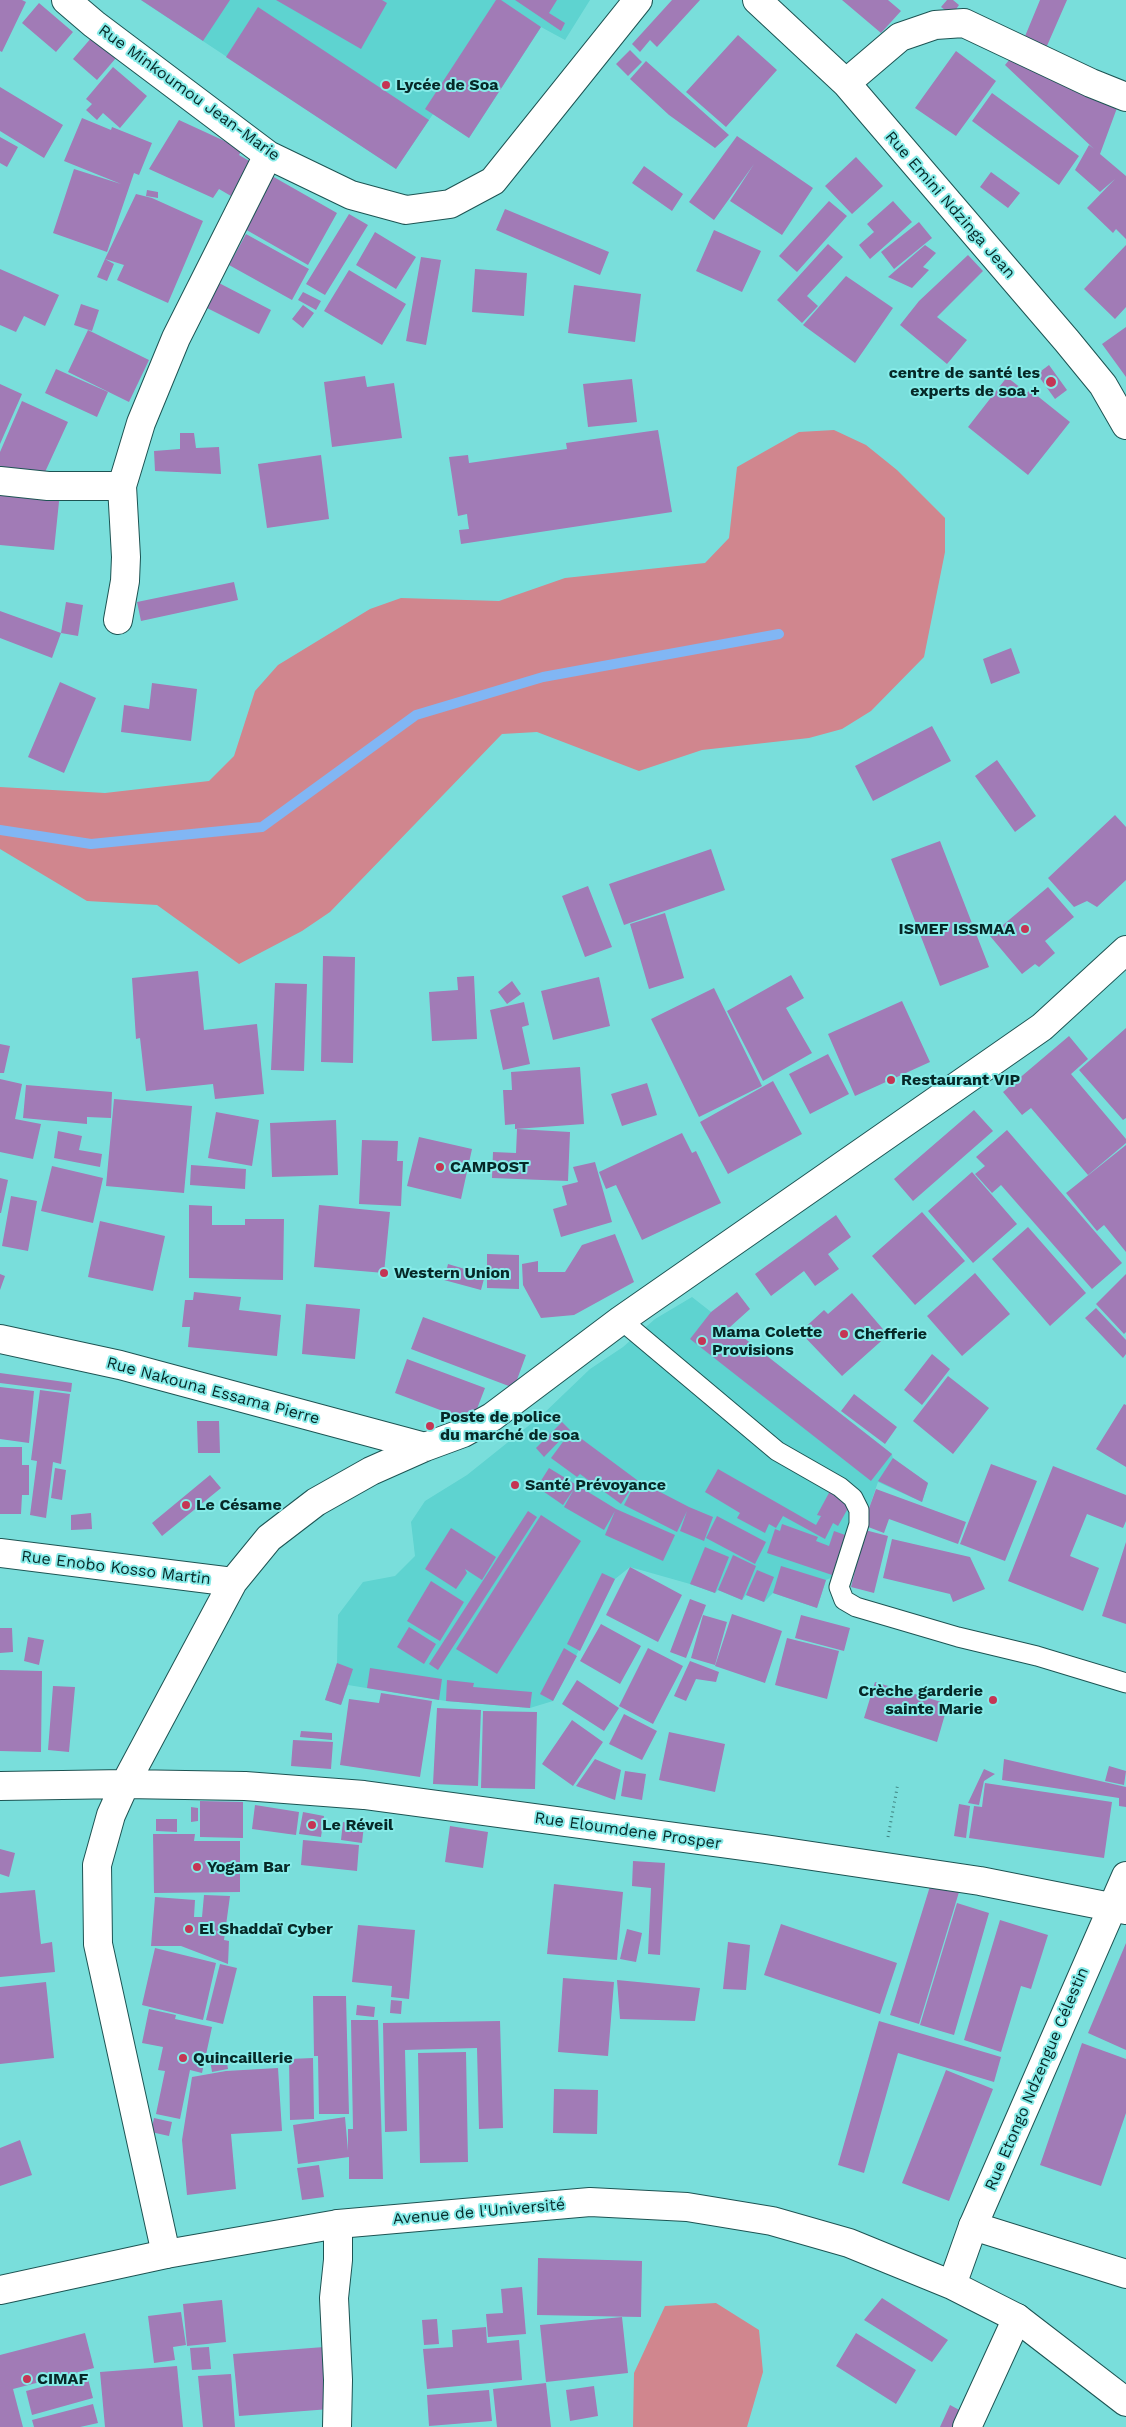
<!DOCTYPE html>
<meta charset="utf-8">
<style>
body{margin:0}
canvas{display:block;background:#79dedb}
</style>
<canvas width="1126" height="2427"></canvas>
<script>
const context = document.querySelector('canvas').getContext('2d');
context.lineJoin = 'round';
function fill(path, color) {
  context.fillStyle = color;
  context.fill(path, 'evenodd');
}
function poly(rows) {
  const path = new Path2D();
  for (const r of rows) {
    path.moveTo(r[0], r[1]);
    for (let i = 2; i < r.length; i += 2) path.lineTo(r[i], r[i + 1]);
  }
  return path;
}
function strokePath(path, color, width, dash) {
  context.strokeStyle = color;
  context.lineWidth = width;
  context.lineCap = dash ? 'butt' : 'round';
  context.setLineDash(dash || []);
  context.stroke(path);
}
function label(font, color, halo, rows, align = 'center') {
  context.font = font + ' "Work Sans",sans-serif';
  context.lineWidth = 4;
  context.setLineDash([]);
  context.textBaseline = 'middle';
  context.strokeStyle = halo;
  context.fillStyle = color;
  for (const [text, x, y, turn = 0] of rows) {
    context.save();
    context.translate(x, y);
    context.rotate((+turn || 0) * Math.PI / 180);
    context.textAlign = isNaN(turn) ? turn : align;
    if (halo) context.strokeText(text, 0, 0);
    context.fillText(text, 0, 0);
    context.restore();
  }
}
fill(poly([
 [141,0,590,0,565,40,541,27,469,138,433,114,396,169],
 [692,1297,892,1454,893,1459,928,1483,922,1502,878,1482,863,1525,835,1576,826,1580,817,1608,773,1593,764,1602,746,1595,742,1600,718,1590,715,1593,690,1584,630,1567,615,1579,553,1701,530,1708,446,1701,348,1685,341,1705,325,1700,337,1663,338,1615,363,1582,395,1576,415,1556,411,1522,425,1501,467,1475,542,1415,590,1369,623,1347,655,1319]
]), '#5ed3d0');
fill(poly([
 [834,430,866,445,897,470,945,518,945,552,924,657,871,711,842,729,809,738,702,750,639,771,537,732,502,734,330,912,302,931,239,964,157,905,87,901,0,849,0,787,105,793,209,781,234,756,255,691,278,665,370,609,401,598,499,601,565,578,705,563,729,538,737,467,799,432],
 [716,2303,759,2330,763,2372,747,2427,633,2427,634,2373,665,2306]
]), '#d0868e');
strokePath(poly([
 [0,830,91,844,262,827,416,715,543,677,779,634]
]), '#81b6f4', 10);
fill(poly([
 [0,0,22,0,26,2,2,52,0,51],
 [141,0,230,0,203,41],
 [276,0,382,0,387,3,361,49],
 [496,0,501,0,541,27,469,138,425,109],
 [515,0,557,0,549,13,565,23,561,31],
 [672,0,700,0,657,47,650,40,640,52,632,44],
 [842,0,888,0,901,11,881,33],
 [947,0,953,0,959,5,952,15,941,7],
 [1040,0,1067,0,1043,55,1021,46],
 [39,3,73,32,56,52,22,23],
 [258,7,429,120,396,169,226,57],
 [738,35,777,70,726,127,686,92],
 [92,37,116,58,97,80,73,59],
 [630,50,642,62,628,76,616,64],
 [956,51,996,81,956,136,915,108],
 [1014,54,1117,108,1100,154,1126,176,1126,239,1116,229,1113,233,1087,208,1115,179,1100,192,1075,170,1089,145,1094,149,1005,65],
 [646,61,729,135,715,148,669,115,630,79],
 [113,67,147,96,120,128,103,113,97,120,86,110,92,104,86,99],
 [0,87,63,125,44,158,0,131],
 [992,93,1079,156,1059,185,972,121],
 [82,118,111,130,112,127,152,143,139,175,134,173,107,252,53,233,74,169,121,184,64,161],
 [179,120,242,149,239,155,251,162,231,196,219,189,213,198,149,169],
 [737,136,813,188,782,235,730,201,754,164,714,220,689,202],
 [0,137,18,147,7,167,0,163],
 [856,157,883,186,852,214,825,186],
 [644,166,683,194,672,211,632,183],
 [991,172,1020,193,1008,208,980,187],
 [272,176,337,213,308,265,243,228],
 [147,190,158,192,158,198,146,196],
 [136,194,152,198,203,221,168,303,117,280,124,265,105,259],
 [829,201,847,216,797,272,779,256],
 [893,201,912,222,870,259,859,245,874,232,867,224],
 [505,209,609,252,600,275,496,230],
 [349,214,368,225,325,295,306,284],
 [919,222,932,238,894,269,881,252],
 [714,230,761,251,742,292,696,271],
 [375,232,416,257,396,289,356,265],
 [246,234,309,269,292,300,229,265],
 [828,244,843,257,807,296,818,306,802,323,777,300],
 [925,245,936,253,923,267,929,270,912,288,888,277],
 [1126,245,1126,307,1115,319,1084,289],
 [968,255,983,271,937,317,967,340,947,364,900,325,919,301],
 [421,257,441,260,426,345,406,341],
 [105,259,114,264,107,281,97,277],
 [0,269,59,295,45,326,24,316,16,332,0,325],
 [475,269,527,273,524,316,472,312],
 [349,270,406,304,382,345,324,311],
 [846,276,893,308,855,363,803,325],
 [219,283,271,310,259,334,207,308],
 [574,285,641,294,635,342,568,333],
 [303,292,321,301,316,310,298,300],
 [81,304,99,310,92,331,74,325],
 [303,305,314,313,303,328,292,319],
 [1126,327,1126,377,1102,344],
 [88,330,149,360,129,402,68,372],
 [1049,365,1067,390,1055,399,1037,374],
 [56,369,108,392,97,417,45,393],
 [365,376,367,387,394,383,402,438,332,447,324,382],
 [1007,377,1027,393,1030,390,1070,422,1028,475,968,427],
 [632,379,637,422,588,427,583,384],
 [0,384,22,394,0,444],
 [22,401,68,422,40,483,0,466,0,452],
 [658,430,672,512,461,544,459,530,469,529,468,523,467,514,458,516,449,457,468,455,469,463,567,449,566,443],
 [180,433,194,433,196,448,219,447,221,474,155,471,154,451,180,449],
 [321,455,329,519,267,528,258,464],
 [0,486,60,492,54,550,0,545],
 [234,582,238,600,141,621,137,602],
 [66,602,83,605,78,636,61,633],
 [0,611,61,633,52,658,0,638],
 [1011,648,1020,673,991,684,983,659],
 [60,682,96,698,64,773,28,757],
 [152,683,197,689,191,741,121,732,124,705,149,709],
 [932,726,951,761,873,801,855,766],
 [997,760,1036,816,1015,832,975,776],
 [1115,815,1126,827,1126,880,1097,907,1087,901,1074,907,1048,878],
 [940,841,989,967,940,986,891,859],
 [711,849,725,890,624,925,609,884],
 [588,886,612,947,585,957,562,896],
 [1048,887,1074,917,1045,941,1055,953,1039,967,1035,964,1022,974,990,936],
 [665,913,684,978,649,989,630,924],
 [323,956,355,957,353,1063,321,1062],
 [198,971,204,1030,257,1024,264,1094,215,1099,213,1084,146,1091,140,1038,136,1039,132,978],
 [791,975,804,998,786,1008,812,1053,763,1081,727,1011],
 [474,976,477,1039,432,1041,429,992,458,990,457,977],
 [599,977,610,1026,553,1040,541,991],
 [512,981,521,994,507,1004,498,992],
 [275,983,307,984,304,1071,271,1070],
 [714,988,762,1086,699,1117,651,1019],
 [902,1001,930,1062,855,1096,828,1034],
 [524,1002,529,1025,522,1027,530,1064,503,1070,490,1010],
 [1126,1028,1126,1118,1123,1120,1079,1070],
 [1069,1036,1088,1059,1071,1074,1126,1139,1126,1143,1088,1175,1031,1108,1022,1115,1003,1092],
 [0,1044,10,1046,4,1073,0,1073],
 [828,1054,849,1094,810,1114,789,1074],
 [580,1067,584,1124,515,1129,515,1124,505,1125,503,1090,512,1090,511,1072],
 [0,1079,22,1084,15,1119,41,1124,33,1159,0,1152],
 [773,1081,802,1134,728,1174,700,1122],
 [647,1083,657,1115,622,1126,611,1094],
 [26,1085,112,1092,111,1118,87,1117,87,1124,23,1118],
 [114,1099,192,1106,184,1193,106,1186],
 [974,1110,993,1131,913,1201,894,1179],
 [216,1112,259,1120,252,1166,208,1158],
 [336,1120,338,1175,272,1177,270,1123],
 [517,1129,570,1132,568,1181,492,1178,493,1152,516,1153],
 [1007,1130,1122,1263,1092,1289,1001,1185,992,1193,975,1174,985,1166,976,1157],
 [58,1131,82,1136,79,1150,102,1154,100,1167,54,1158],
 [682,1133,692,1153,696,1151,721,1203,642,1240,616,1185,606,1189,599,1172],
 [419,1137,472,1149,461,1199,407,1186],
 [362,1140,398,1141,397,1161,403,1161,401,1206,359,1204],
 [1126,1145,1126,1252,1104,1225,1097,1231,1066,1193],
 [595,1162,612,1222,561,1237,553,1209,567,1205,562,1186,578,1182,573,1167],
 [191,1165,246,1169,245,1189,190,1185],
 [52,1166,103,1178,93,1223,41,1211],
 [972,1172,1017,1224,973,1263,928,1211],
 [0,1178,8,1180,1,1213,0,1213],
 [11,1196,37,1201,28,1251,2,1246],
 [189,1205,212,1206,212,1225,245,1225,245,1219,284,1219,283,1280,189,1278],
 [319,1205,390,1212,384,1273,314,1267],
 [922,1212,965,1261,915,1305,872,1256],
 [836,1215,851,1237,828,1254,839,1269,815,1286,804,1271,771,1296,755,1274],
 [100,1221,165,1236,153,1291,88,1277],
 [1028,1227,1086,1293,1050,1326,992,1259],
 [615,1234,634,1282,574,1315,541,1318,523,1285,522,1264,538,1261,538,1272,565,1272,582,1245],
 [487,1254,519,1255,519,1289,487,1288],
 [448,1264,485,1275,481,1290,444,1280],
 [975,1273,1010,1314,962,1356,927,1316],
 [0,1274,5,1276,0,1290],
 [1126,1274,1126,1332,1124,1334,1096,1304],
 [194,1292,241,1297,239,1310,281,1315,277,1356,188,1347,190,1327,182,1327,185,1300,193,1300],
 [737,1292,750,1309,730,1327,892,1454,871,1481,690,1339,711,1312],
 [852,1293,888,1335,842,1376,800,1332,824,1310,828,1314],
 [306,1304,360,1309,355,1359,302,1354],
 [1096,1308,1126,1340,1126,1354,1123,1358,1085,1318],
 [423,1317,526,1355,514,1388,411,1349],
 [932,1354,950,1369,922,1405,904,1390],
 [407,1359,485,1388,472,1422,395,1393],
 [0,1373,72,1383,71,1392,0,1383],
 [948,1376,989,1408,953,1454,913,1421],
 [0,1387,34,1391,29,1443,0,1439],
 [40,1390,70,1394,61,1464,53,1462,46,1518,30,1515,37,1461,31,1460],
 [854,1394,897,1427,885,1444,841,1411],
 [1124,1404,1126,1405,1126,1467,1096,1449],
 [197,1421,219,1421,220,1453,198,1453],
 [562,1422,570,1430,544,1457,536,1448],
 [571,1431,637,1480,689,1507,713,1517,704,1541,680,1531,687,1511,677,1532,624,1505,637,1480,621,1504,580,1474,577,1477,551,1458],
 [0,1447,22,1447,22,1465,29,1465,29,1495,22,1495,21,1514,0,1514],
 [893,1458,928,1483,922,1502,878,1481],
 [991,1464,1037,1481,1005,1561,960,1544],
 [1053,1466,1126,1495,1126,1521,1123,1528,1087,1514,1070,1556,1099,1568,1083,1611,1008,1581],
 [55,1468,66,1470,62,1500,51,1498],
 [549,1468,616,1509,675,1535,663,1561,605,1535,615,1511,604,1530,564,1507,574,1489,563,1505,537,1487],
 [718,1469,816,1525,821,1516,817,1515,830,1491,851,1503,838,1526,833,1523,825,1539,783,1516,776,1528,769,1524,765,1533,737,1518,740,1513,705,1492],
 [210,1475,221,1488,162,1536,152,1523],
 [876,1489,966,1522,958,1544,889,1519,884,1533,863,1525],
 [528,1511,537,1517,438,1670,429,1664],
 [91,1513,92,1529,71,1530,71,1515],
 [541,1515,581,1541,497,1674,456,1649],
 [717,1516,766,1542,755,1564,706,1538],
 [782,1524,818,1537,816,1541,829,1546,834,1531,848,1536,835,1576,767,1553,775,1529,780,1531],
 [451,1528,496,1557,482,1580,465,1569,467,1573,456,1589,425,1569],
 [865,1530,888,1536,874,1593,851,1587],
 [892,1539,970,1557,985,1589,953,1602,950,1594,883,1578],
 [1126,1542,1126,1624,1102,1616],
 [705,1547,729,1557,715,1593,690,1584],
 [733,1555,756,1566,742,1600,718,1590],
 [781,1566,826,1580,817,1608,773,1593],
 [630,1567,682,1595,658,1642,606,1615],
 [757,1570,774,1577,764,1602,746,1595],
 [602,1573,615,1579,580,1651,567,1644],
 [431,1581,464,1602,440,1641,407,1621],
 [690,1599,706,1605,686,1658,670,1652],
 [732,1614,782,1631,765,1683,715,1666],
 [703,1615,727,1622,715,1665,691,1658],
 [801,1615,850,1628,844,1651,795,1638],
 [601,1624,641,1646,620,1684,580,1661],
 [409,1627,436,1644,424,1664,397,1647],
 [0,1628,12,1628,13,1652,0,1653],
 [28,1637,44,1640,39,1665,24,1661],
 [787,1638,839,1651,827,1699,775,1685],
 [564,1648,577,1656,553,1701,540,1694],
 [648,1648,683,1666,653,1724,619,1706],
 [690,1661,719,1672,716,1682,696,1679,686,1701,674,1696],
 [337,1663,353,1669,341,1705,325,1700],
 [370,1668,442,1679,439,1700,367,1688],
 [0,1670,42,1671,41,1752,0,1751],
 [447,1680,474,1683,473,1687,532,1692,530,1708,446,1701],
 [577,1680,619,1708,604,1731,562,1704],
 [875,1682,948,1704,937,1742,864,1718],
 [53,1686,75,1687,69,1752,48,1750],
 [381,1693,432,1701,420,1777,340,1765,349,1699,379,1703],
 [437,1708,481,1710,478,1786,433,1784],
 [483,1711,537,1712,535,1789,481,1788],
 [624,1714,657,1731,642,1760,609,1744],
 [572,1720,603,1742,573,1786,542,1764],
 [301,1731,332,1733,332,1740,300,1737],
 [669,1732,725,1744,715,1792,659,1780],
 [293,1740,333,1742,331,1769,291,1766],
 [595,1759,621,1770,615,1800,576,1786],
 [1004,1759,1126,1787,1126,1807,1119,1806,1119,1798,1002,1780],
 [1109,1766,1126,1771,1124,1785,1105,1781],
 [984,1769,995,1774,984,1781,979,1805,968,1803],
 [625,1771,646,1774,642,1800,621,1796],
 [985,1783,1112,1802,1104,1858,969,1838,974,1806,982,1807],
 [200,1801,243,1802,243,1838,200,1837],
 [959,1804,970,1806,966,1838,954,1836],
 [255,1805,299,1812,296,1835,252,1829],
 [191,1807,198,1808,198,1821,191,1822],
 [303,1812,324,1816,321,1837,299,1834],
 [156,1819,177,1819,177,1832,156,1831],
 [343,1822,364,1825,362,1843,341,1840],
 [450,1826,488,1832,483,1868,445,1862],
 [153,1834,195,1834,194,1841,240,1841,240,1892,154,1893],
 [303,1840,359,1845,357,1871,301,1865],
 [0,1849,15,1853,9,1877,0,1874],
 [633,1861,665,1863,660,1955,648,1954,651,1888,632,1886],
 [931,1883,959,1892,919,2024,890,2015],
 [554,1884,623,1892,617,1960,547,1954],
 [35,1890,41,1944,52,1942,55,1972,0,1977,0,1893],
 [204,1895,230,1896,224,1940,229,1941,228,1964,181,1946,151,1946,155,1897,195,1900,194,1917,202,1917],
 [957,1903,989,1913,954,2035,920,2025],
 [1000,1920,1048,1935,1031,1989,1021,1986,1001,2052,964,2040],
 [781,1924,897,1963,880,2014,764,1975],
 [358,1925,415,1930,409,1999,391,1997,392,1986,352,1982],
 [627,1929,642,1933,636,1962,620,1959],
 [728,1942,750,1945,746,1990,723,1989],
 [1126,1943,1126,2050,1088,2033],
 [155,1948,216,1963,203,2020,142,2005],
 [220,1964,237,1968,223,2024,206,2020],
 [563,1978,614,1982,608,2056,558,2052],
 [617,1980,700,1988,695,2021,620,2019],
 [46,1982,54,2058,0,2064,0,1987],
 [313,1996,346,1996,349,2114,319,2114,318,2056,314,2056],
 [391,2000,402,2001,401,2014,390,2013],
 [357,2005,375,2007,374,2017,356,2015],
 [149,2009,176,2015,175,2019,212,2027,202,2073,190,2070,180,2119,156,2114,165,2071,158,2070,163,2047,142,2043],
 [351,2020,378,2020,383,2179,349,2179,349,2157,298,2164,293,2125,345,2117,348,2151,348,2129,353,2129],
 [500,2021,503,2128,479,2129,477,2048,405,2050,407,2131,385,2132,383,2023],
 [879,2021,1001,2057,994,2082,898,2053,864,2173,838,2165],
 [1082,2043,1126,2059,1126,2113,1101,2186,1040,2165],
 [466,2052,468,2162,420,2163,418,2053],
 [226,2057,228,2069,212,2072,210,2060],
 [313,2058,314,2119,290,2120,289,2059],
 [278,2068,282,2131,231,2134,236,2189,187,2195,182,2140,192,2077,226,2071],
 [946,2070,993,2089,949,2201,902,2183],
 [554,2089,598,2090,597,2134,553,2133],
 [154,2118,172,2122,169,2136,151,2132],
 [20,2140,32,2175,0,2186,0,2148],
 [319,2165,324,2197,302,2200,297,2168],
 [538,2258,642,2261,641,2317,537,2315],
 [522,2287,526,2334,488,2337,486,2314,503,2313,501,2289],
 [882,2298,948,2340,932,2362,864,2320],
 [222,2300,226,2342,187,2346,183,2304],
 [181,2312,186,2345,173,2347,175,2360,154,2363,148,2316],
 [622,2317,628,2373,546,2382,540,2325],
 [437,2319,439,2344,424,2345,422,2320],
 [486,2327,487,2343,519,2340,522,2380,427,2389,423,2349,453,2347,452,2330],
 [85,2333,94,2368,13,2389,23,2427,0,2427,0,2355],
 [856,2333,916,2370,896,2404,836,2366],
 [209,2347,211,2369,192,2370,190,2348],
 [324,2347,330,2409,239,2416,233,2354],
 [177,2366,183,2427,105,2427,100,2372],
 [231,2374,235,2427,203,2427,198,2376],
 [87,2375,93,2398,32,2415,26,2391],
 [546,2383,551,2427,497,2427,493,2389],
 [594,2386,598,2416,570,2421,566,2390],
 [489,2390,492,2421,429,2426,427,2395],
 [93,2404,98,2423,80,2427,34,2427,32,2420],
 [950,2405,965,2413,959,2427,940,2427]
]), '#a17bb6');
const lane = poly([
 [621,1320,777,1451,840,1487,853,1498,859,1510,859,1524,839,1587,844,1600,856,1607,958,1637,1037,1656,1126,1683]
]);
const street = poly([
 [66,0,94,24,268,155,351,195,406,210,450,204,493,181,638,0],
 [757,0,846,83,1067,341,1103,385,1126,425],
 [846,83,900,37,935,25,964,23,1091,83,1126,97],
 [0,481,48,486,122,486],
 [118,620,125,581,126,557,122,486,141,423,176,338,268,155],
 [0,1339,120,1365,425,1447],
 [0,1553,233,1582],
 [0,1786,125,1784,245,1786,364,1795,765,1849,980,1881,1126,1910],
 [973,2226,1126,2274],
 [166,2254,98,1944,97,1865,111,1815,125,1784,233,1582,269,1538,316,1502,371,1471,425,1447,463,1433,492,1417,621,1320,1042,1027,1126,950],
 [337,2427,338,2380,334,2298,338,2260,338,2224],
 [967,2427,1017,2318]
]);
const secondary = poly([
 [952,2285,973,2226,1126,1876],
 [0,2290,166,2254,338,2224,590,2202,687,2207,772,2221,849,2243,952,2285,1017,2318,1126,2402]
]);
strokePath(lane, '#1d5453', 21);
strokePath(street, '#1d5453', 30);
strokePath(secondary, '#1d5453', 30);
strokePath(poly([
 [888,1837,898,1783]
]), '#3e817f', 3, [1, 4]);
strokePath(lane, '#fff', 19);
strokePath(street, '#fff', 28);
strokePath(secondary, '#fff', 28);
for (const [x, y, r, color] of [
 [386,85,5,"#c53554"],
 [1051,382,6,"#c53554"],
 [1025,929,5,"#c53554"],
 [891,1080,5,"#c53554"],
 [440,1167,5,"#c53554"],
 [384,1273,5,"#c53554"],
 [844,1334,5,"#c53554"],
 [702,1341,5,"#c53554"],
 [430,1426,5,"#c53554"],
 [515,1485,5,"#c53554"],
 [186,1505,5,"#c53554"],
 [993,1700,5,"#c53554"],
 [312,1825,5,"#c53554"],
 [197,1867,5,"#c53554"],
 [189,1929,5,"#c53554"],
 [183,2058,5,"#c53554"],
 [27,2379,5,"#c53554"]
]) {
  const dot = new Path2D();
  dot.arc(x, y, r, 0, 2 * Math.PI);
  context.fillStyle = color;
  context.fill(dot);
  strokePath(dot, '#86ebe8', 2);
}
label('bold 16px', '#062827', '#86ebe8', [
 ["Lycée de Soa",396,85],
 ["centre de santé les",1040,373,"right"],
 ["experts de soa +",1040,391,"right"],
 ["ISMEF ISSMAA",1015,929,"right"],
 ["Restaurant VIP",901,1080],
 ["CAMPOST",450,1167],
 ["Western Union",394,1273],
 ["Mama Colette",712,1332],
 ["Provisions",712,1350],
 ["Chefferie",854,1334],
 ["Poste de police",440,1417],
 ["du marché de soa",440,1435],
 ["Santé Prévoyance",525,1485],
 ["Le Césame",196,1505],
 ["Crèche garderie",983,1691,"right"],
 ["sainte Marie",983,1709,"right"],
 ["Le Réveil",322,1825],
 ["Yogam Bar",207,1867],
 ["El Shaddaï Cyber",199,1929],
 ["Quincaillerie",193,2058],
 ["CIMAF",37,2379]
], 'left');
label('16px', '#062827', '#86ebe8', [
 ["Rue Minkoumou Jean-Marie",189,93,36],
 ["Rue Emini Ndzinga Jean",950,205,49],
 ["Rue Nakouna Essama Pierre",213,1391,15],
 ["Rue Enobo Kosso Martin",116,1568,7],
 ["Rue Eloumdene Prosper",628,1831,8],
 ["Rue Etongo Ndzengue Célestin",1037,2079,-67],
 ["Avenue de l'Université",479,2212,-5]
]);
</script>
